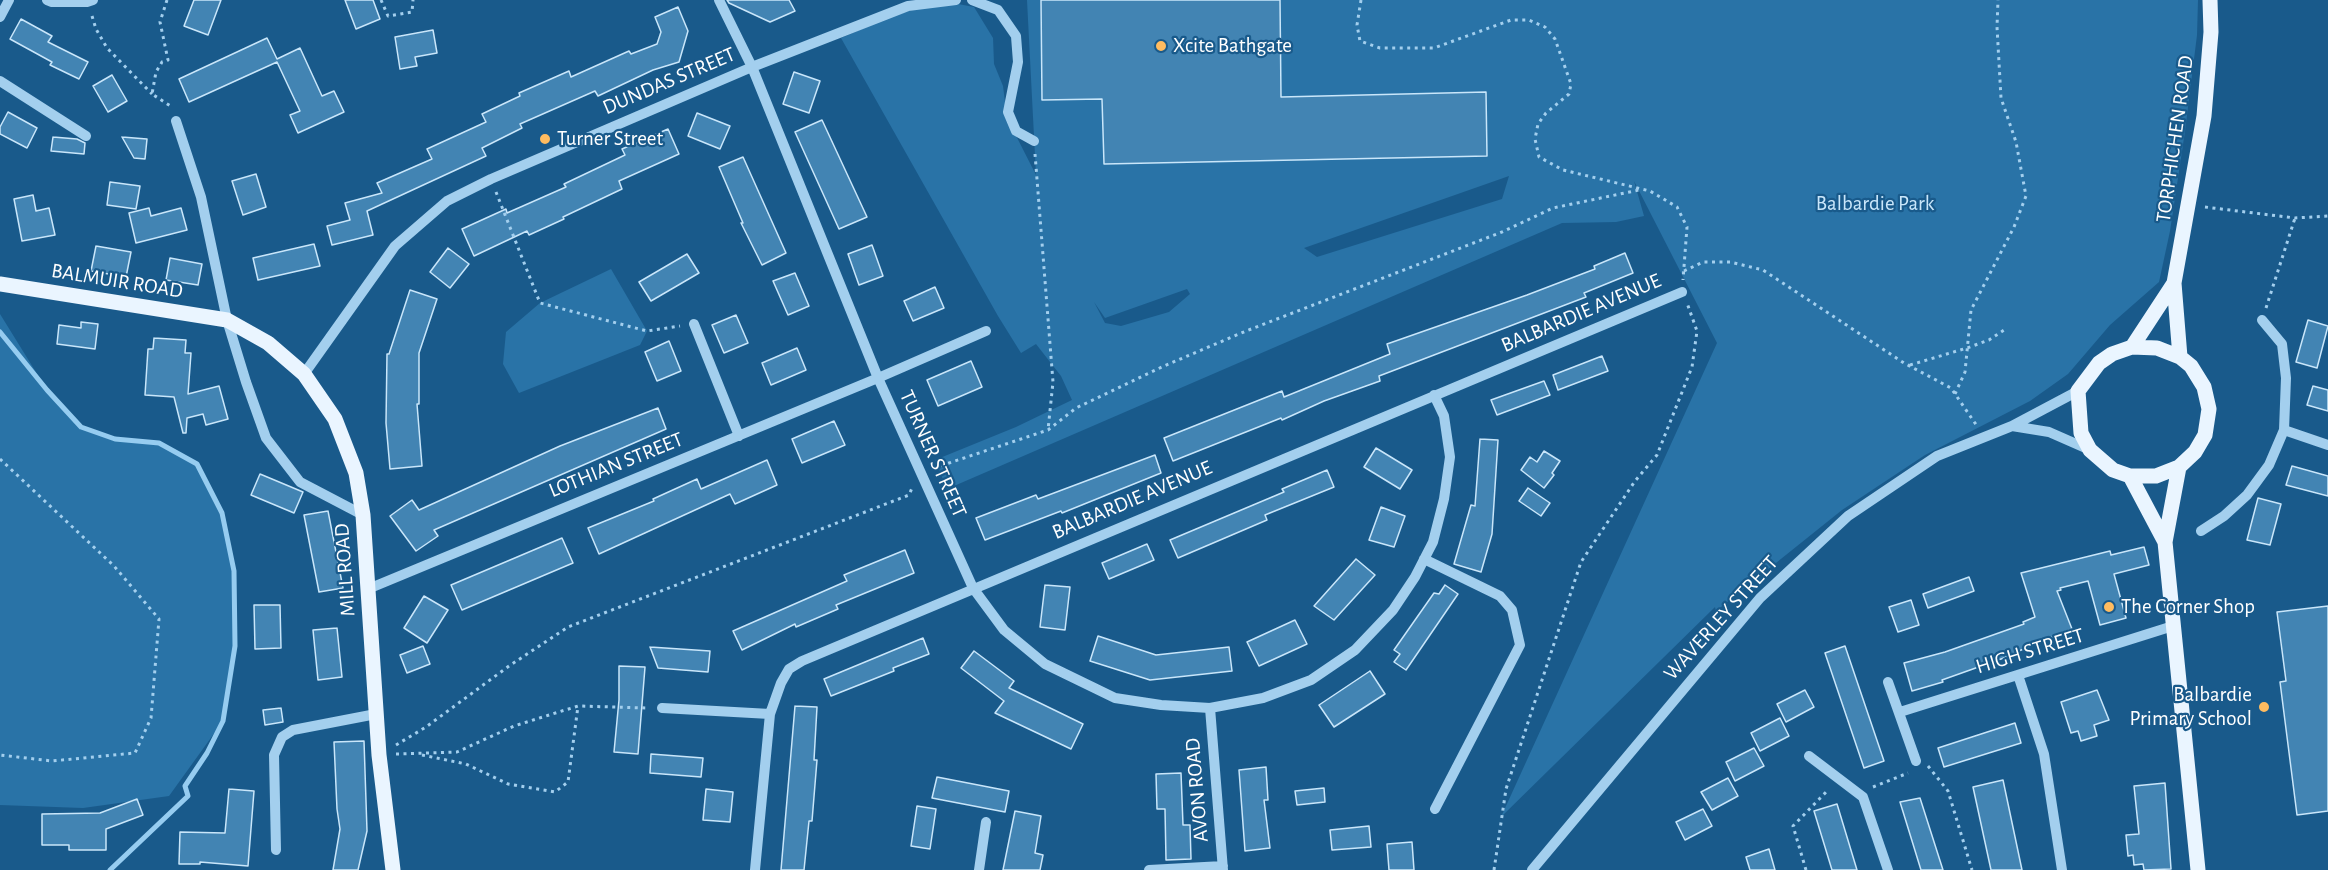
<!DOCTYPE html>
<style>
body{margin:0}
canvas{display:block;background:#195a8b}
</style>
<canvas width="2328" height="870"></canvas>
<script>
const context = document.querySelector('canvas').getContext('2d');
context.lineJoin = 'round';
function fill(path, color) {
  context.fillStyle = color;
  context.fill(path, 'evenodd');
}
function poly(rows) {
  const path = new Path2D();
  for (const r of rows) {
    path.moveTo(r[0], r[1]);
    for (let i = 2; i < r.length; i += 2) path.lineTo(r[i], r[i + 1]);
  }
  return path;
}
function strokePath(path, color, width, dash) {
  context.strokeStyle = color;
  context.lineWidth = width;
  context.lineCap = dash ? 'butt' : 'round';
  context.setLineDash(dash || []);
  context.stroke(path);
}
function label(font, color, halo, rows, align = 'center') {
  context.font = font + ' "Alegreya Sans",sans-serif';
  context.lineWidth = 4.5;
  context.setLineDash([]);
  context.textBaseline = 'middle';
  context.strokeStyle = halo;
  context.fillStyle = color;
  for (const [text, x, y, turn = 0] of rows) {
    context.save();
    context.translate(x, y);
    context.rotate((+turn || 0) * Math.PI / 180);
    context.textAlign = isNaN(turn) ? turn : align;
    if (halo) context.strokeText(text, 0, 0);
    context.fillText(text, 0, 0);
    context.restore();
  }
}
fill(poly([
 [1027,0,2198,0,2197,35,2185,131,2170,231,2159,282,2110,325,2068,374,2030,401,1925,455,1842,510,1716,611,1715,607,1501,817,1717,343,1634,181,1644,216,1616,222,1562,223,947,489,935,460,1016,427,1072,400,1061,376,1036,344,1021,353,998,316,841,38,890,17,915,9,958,4,974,7,993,38,994,64,1003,86,1007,118,1036,175],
 [1509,176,1502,199,1317,257,1304,248],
 [1187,289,1190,294,1169,312,1121,326,1105,323,1094,302,1105,318],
 [611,269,647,331,640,345,519,393,503,364,506,332,540,303],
 [0,314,47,390,81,427,115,439,159,443,197,464,222,513,234,571,235,645,223,721,169,796,83,808,0,805]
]), '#2973a7');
strokePath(poly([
 [0,332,47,390,81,427,115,439,159,443,197,464,222,513,234,571,235,646,223,721,207,753,185,786,188,796,110,870]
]), '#96ccf0', 5);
const building = poly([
 [194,0,221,0,208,35,184,26,194,0],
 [345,0,373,0,380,19,356,29,345,0],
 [727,0,789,0,795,11,770,22,729,3,727,0],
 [1041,0,1280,0,1281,97,1486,92,1487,156,1104,164,1102,99,1042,100,1041,0],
 [678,7,688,31,679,62,653,70,598,96,595,91,520,124,522,128,482,148,486,156,367,211,373,235,332,245,327,226,350,220,345,203,382,193,377,183,432,159,427,149,486,122,482,114,520,96,519,93,569,71,571,77,629,51,631,54,657,44,661,32,655,17,678,7],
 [21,19,52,36,48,42,88,62,79,79,50,65,52,62,10,39,21,19],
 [433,30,437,53,415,57,417,66,400,69,395,37,433,30],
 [267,38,277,59,300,48,322,96,334,91,344,112,298,133,290,115,300,111,277,62,189,102,179,79,267,38],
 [794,72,820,81,809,113,783,104,794,72],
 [112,75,127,101,108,112,93,86,112,75],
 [8,112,37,128,27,148,0,134,0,127,8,112],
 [697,113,730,126,720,149,688,136,697,113],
 [822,120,867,217,839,229,795,132,822,120],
 [668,129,679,154,619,181,622,189,563,217,564,219,529,235,527,231,474,256,462,229,506,209,507,213,566,187,564,184,625,155,622,149,668,129],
 [53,137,77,139,85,143,84,154,51,151,53,137],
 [122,137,147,139,145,159,134,158,122,137],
 [743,157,786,253,762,265,741,223,743,223,719,167,743,157],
 [256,174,266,207,243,215,232,181,256,174],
 [110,182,140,186,136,209,107,205,110,182],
 [33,195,36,211,49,208,55,235,22,241,14,199,33,195],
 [149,208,151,216,181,208,187,230,136,243,129,213,149,208],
 [314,244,320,266,258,280,253,258,314,244],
 [872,245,883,276,859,285,848,254,872,245],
 [96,246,131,252,126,277,91,271,96,246],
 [448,248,469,264,450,288,430,272,448,248],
 [1625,253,1633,273,1584,293,1586,297,1379,376,1380,381,1324,401,1282,420,1281,418,1173,461,1164,438,1282,391,1284,397,1390,354,1387,344,1527,295,1595,269,1594,266,1625,253],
 [687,254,699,273,651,301,639,282,687,254],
 [170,258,202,264,198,285,166,280,170,258],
 [795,273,809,306,788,315,773,281,795,273],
 [935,287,944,308,913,321,904,301,935,287],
 [410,290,437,299,419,353,419,404,417,404,422,466,390,469,386,423,387,354,389,354,410,290],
 [736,315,748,343,724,353,712,325,736,315],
 [2308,320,2328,326,2317,368,2296,362,2308,320],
 [81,322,98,324,95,349,57,344,59,325,81,328,81,322],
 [154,338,186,340,185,353,191,353,188,394,219,386,228,419,206,425,203,414,187,418,186,433,183,433,174,397,145,395,148,349,153,349,154,338],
 [669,341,681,371,657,381,645,352,669,341],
 [797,348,806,370,771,385,762,363,797,348],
 [1602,356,1608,371,1558,390,1553,375,1602,356],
 [971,361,982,387,938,406,927,380,971,361],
 [1544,381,1550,395,1497,415,1491,400,1544,381],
 [2313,386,2328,390,2328,411,2307,405,2313,386],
 [658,408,666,429,434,530,438,536,416,551,390,516,412,500,419,510,560,446,658,408],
 [834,421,845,445,802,463,792,439,834,421],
 [1480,439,1498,440,1492,534,1481,572,1454,564,1471,505,1475,506,1480,439],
 [1376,448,1412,470,1400,489,1364,467,1376,448],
 [1544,451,1560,461,1552,473,1554,475,1544,488,1521,470,1530,457,1537,462,1544,451],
 [1155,455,1161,473,1062,513,1061,511,985,540,976,518,1036,495,1038,499,1155,455],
 [767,460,777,485,735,504,730,494,599,554,588,528,654,501,653,499,697,479,701,489,767,460],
 [2292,466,2328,476,2328,496,2286,485,2292,466],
 [1327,470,1334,487,1265,515,1267,520,1178,558,1170,540,1284,492,1282,489,1327,470],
 [260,474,303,492,294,513,251,495,260,474],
 [1528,488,1550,503,1541,516,1519,501,1528,488],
 [2258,498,2281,504,2270,545,2247,540,2258,498],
 [1381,507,1405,516,1394,547,1369,540,1381,507],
 [328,511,343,588,319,592,304,515,328,511],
 [562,538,573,563,462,610,451,585,562,538],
 [1147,544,1154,560,1109,579,1102,563,1147,544],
 [2144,547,2149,565,2114,574,2126,618,2100,625,2088,581,2060,588,2061,590,2057,591,2072,629,2014,653,2015,654,1942,680,1943,682,1912,691,1904,663,1945,652,2024,624,2023,622,2035,617,2021,573,2110,551,2111,555,2144,547],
 [905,550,914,573,836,605,838,609,796,627,795,624,742,650,733,631,847,581,844,575,905,550],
 [1356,559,1375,575,1334,620,1314,606,1356,559],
 [1969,577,1974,591,1928,608,1923,594,1969,577],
 [1045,585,1070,587,1065,630,1040,627,1045,585],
 [1445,585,1458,594,1406,670,1394,662,1400,654,1394,650,1434,593,1439,594,1445,585],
 [424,596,448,610,427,643,404,628,424,596],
 [1911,600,1919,625,1898,632,1889,607,1911,600],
 [254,605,280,605,281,648,255,649,254,605],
 [2328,606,2328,811,2297,815,2280,682,2286,681,2277,612,2328,606],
 [1295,620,1307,644,1259,666,1247,642,1295,620],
 [337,628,342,677,318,680,313,630,337,628],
 [1098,636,1156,655,1229,647,1232,671,1150,680,1090,661,1098,636],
 [923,638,929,654,893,668,894,671,831,696,824,679,923,638],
 [423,646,430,664,407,673,400,655,423,646],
 [1845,646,1884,761,1864,768,1825,653,1845,646],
 [650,647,710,651,708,672,658,668,650,647],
 [974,651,1014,681,1009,688,1083,724,1071,749,995,713,1004,701,961,668,974,651],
 [619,666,645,667,638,754,614,752,619,700,619,666],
 [1370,671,1385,694,1334,727,1319,705,1370,671],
 [1805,690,1814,707,1786,722,1777,704,1805,690],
 [2097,690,2109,720,2094,725,2097,736,2081,741,2078,731,2071,733,2061,702,2097,690],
 [795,706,817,707,814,760,817,760,812,821,809,821,804,870,781,870,795,706],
 [281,708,283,722,265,725,263,710,281,708],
 [1780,718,1789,736,1760,751,1751,733,1780,718],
 [2015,723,2021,743,1944,767,1938,748,2015,723],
 [364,741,367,831,358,870,333,870,340,829,337,809,334,742,364,741],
 [1754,748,1764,766,1735,781,1726,762,1754,748],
 [651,754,703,758,701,777,650,773,651,754],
 [1266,767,1268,800,1264,800,1270,848,1245,851,1239,770,1266,767],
 [1181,773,1183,825,1190,825,1191,859,1166,860,1165,809,1157,809,1156,774,1181,773],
 [937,777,1009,791,1005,812,932,798,937,777],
 [1728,778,1738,796,1712,810,1701,792,1728,778],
 [2003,780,2022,870,1991,870,1973,787,2003,780],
 [2165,783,2171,869,2144,870,2143,864,2134,865,2133,855,2128,856,2126,835,2139,834,2134,786,2165,783],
 [1324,788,1325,802,1297,805,1295,791,1324,788],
 [229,789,254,791,248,866,200,862,200,864,179,864,180,832,225,833,229,789],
 [706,789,733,792,730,822,703,820,706,789],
 [1920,798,1943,870,1921,870,1900,802,1920,798],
 [137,799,143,815,106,829,106,850,69,850,69,845,42,845,42,814,100,813,137,799],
 [1837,804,1857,870,1832,870,1814,811,1837,804],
 [917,806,936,809,930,849,911,846,917,806],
 [1703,809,1712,826,1685,840,1676,822,1703,809],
 [1015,811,1041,816,1035,853,1043,855,1040,870,1003,870,1015,811],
 [1369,826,1371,847,1332,850,1330,830,1369,826],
 [1412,842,1414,870,1389,870,1387,844,1412,842],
 [1769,849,1775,870,1750,870,1746,857,1769,849]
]);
fill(building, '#4284b3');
strokePath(building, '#c9e6fa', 1.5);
strokePath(poly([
 [167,0,160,22,168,60,162,62,156,72,152,94,172,107],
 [381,0,388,16,412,12,413,0],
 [1361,0,1357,25,1360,41,1380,48,1434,48,1511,20,1529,20,1545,27,1555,39,1571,84,1569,94,1546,113,1538,124,1535,139,1539,157,1563,170,1650,191,1677,207,1687,227,1683,280],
 [92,16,96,29,107,48,152,94],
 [1035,154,1053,382,1048,430],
 [496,192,540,303,647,331,680,326],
 [2205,207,2295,218,2328,216],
 [1684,271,1703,262,1730,262,1763,270,1904,363,1951,388,1977,426],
 [2266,308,2295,218],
 [1910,365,1967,348,1989,340,2007,328],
 [1955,394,1965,372,1971,310,2014,227,2026,196,2016,142,2001,98,1997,27,1998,0],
 [0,459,114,566,159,619,151,718,135,753,52,761,0,755],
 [934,468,1048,430,1076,408,1164,366,1246,331,1502,232,1553,208,1639,190],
 [396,745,426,727,509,666,568,627,909,495,912,488],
 [396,754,457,752,514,726,578,706,647,708],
 [422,755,466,764,508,784,555,792,568,782,578,706],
 [1928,766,1948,791,1972,870],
 [1873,787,1908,773],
 [1494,870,1506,789,1581,562,1635,481,1657,455,1692,367,1697,331,1687,303],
 [1806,870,1793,826,1829,789]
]), '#a3cfee', 3, [3, 4.5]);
strokePath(poly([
 [47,0,52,2,87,2,93,0],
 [719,0,752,67,878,378,973,588,1004,630,1045,664,1115,698,1161,705,1210,708,1263,698,1311,680,1355,650,1393,610,1415,577,1433,542,1444,499,1450,457,1444,416,1434,395],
 [972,0,998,10,1016,36,1018,62,1008,112,1016,131,1034,141],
 [0,17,9,0],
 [0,81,86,136],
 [176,121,201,197,227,320,246,382,266,438,300,482,363,515],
 [694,324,739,436],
 [304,374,395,246,447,201,491,179,752,67,908,6,956,0],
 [2012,426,2049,432,2090,450],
 [2284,430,2328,445],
 [2201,531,2224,516,2247,495,2269,465,2284,430,2286,378,2282,344,2262,320],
 [1424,559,1500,596,1512,610,1520,645,1435,809],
 [368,589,878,378,986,331],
 [2018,675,2044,754,2062,870],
 [1888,682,1916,761],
 [662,708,770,714],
 [1210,708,1223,870],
 [1900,712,2173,626],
 [1809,756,1863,797,1888,870],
 [276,850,274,755,282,737,293,730,376,714],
 [755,870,770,714,781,683,789,669,802,661,1682,292],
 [979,870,986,822],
 [1149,870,1223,866],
 [1532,870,1760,598,1848,516,1937,456,2012,426,2078,391]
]), '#a3cfee', 10);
strokePath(poly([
 [0,284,227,320,268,343,304,374,335,419,356,473,363,515,379,755,393,870],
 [2132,347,2157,348,2180,357,2191,366,2204,387,2209,409,2205,435,2195,452,2179,467,2156,476,2130,476,2113,470,2090,450,2081,433,2078,391,2099,363,2112,354,2132,347],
 [2132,347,2174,283],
 [2180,357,2174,283,2204,116,2211,32,2210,0],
 [2179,467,2165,542,2198,870],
 [2130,476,2165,542]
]), '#eaf5ff', 15);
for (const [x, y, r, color] of [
 [1161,46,6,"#ffbc60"],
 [545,139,6,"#ffbc60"],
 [2109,607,6,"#ffbc60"],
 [2264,707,6,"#ffbc60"]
]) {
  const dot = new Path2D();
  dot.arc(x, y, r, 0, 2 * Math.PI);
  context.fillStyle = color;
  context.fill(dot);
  strokePath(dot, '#195a8b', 2);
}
label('21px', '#fff', '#195a8b', [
 ["Xcite Bathgate",1173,46],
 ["Turner Street",557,139],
 ["The Corner Shop",2121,607],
 ["Balbardie",2252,695,"right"],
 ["Primary School",2252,719,"right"]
], 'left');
label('21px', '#fff', '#195a8b', [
 ["DUNDAS STREET",669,81,-23],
 ["TORPHICHEN ROAD",2175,139,-82],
 ["BALMUIR ROAD",117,281,9],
 ["BALBARDIE AVENUE",1581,313,-23],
 ["TURNER STREET",933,454,66],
 ["LOTHIAN STREET",616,465,-22],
 ["BALBARDIE AVENUE",1132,500,-23],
 ["MILL ROAD",345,570,-94],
 ["WAVERLEY STREET",1721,618,-48],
 ["HIGH STREET",2030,651,-17],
 ["AVON ROAD",1197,790,-95]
]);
label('21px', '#c9e6fa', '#195a8b', [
 ["Balbardie Park",1875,204]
]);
</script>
